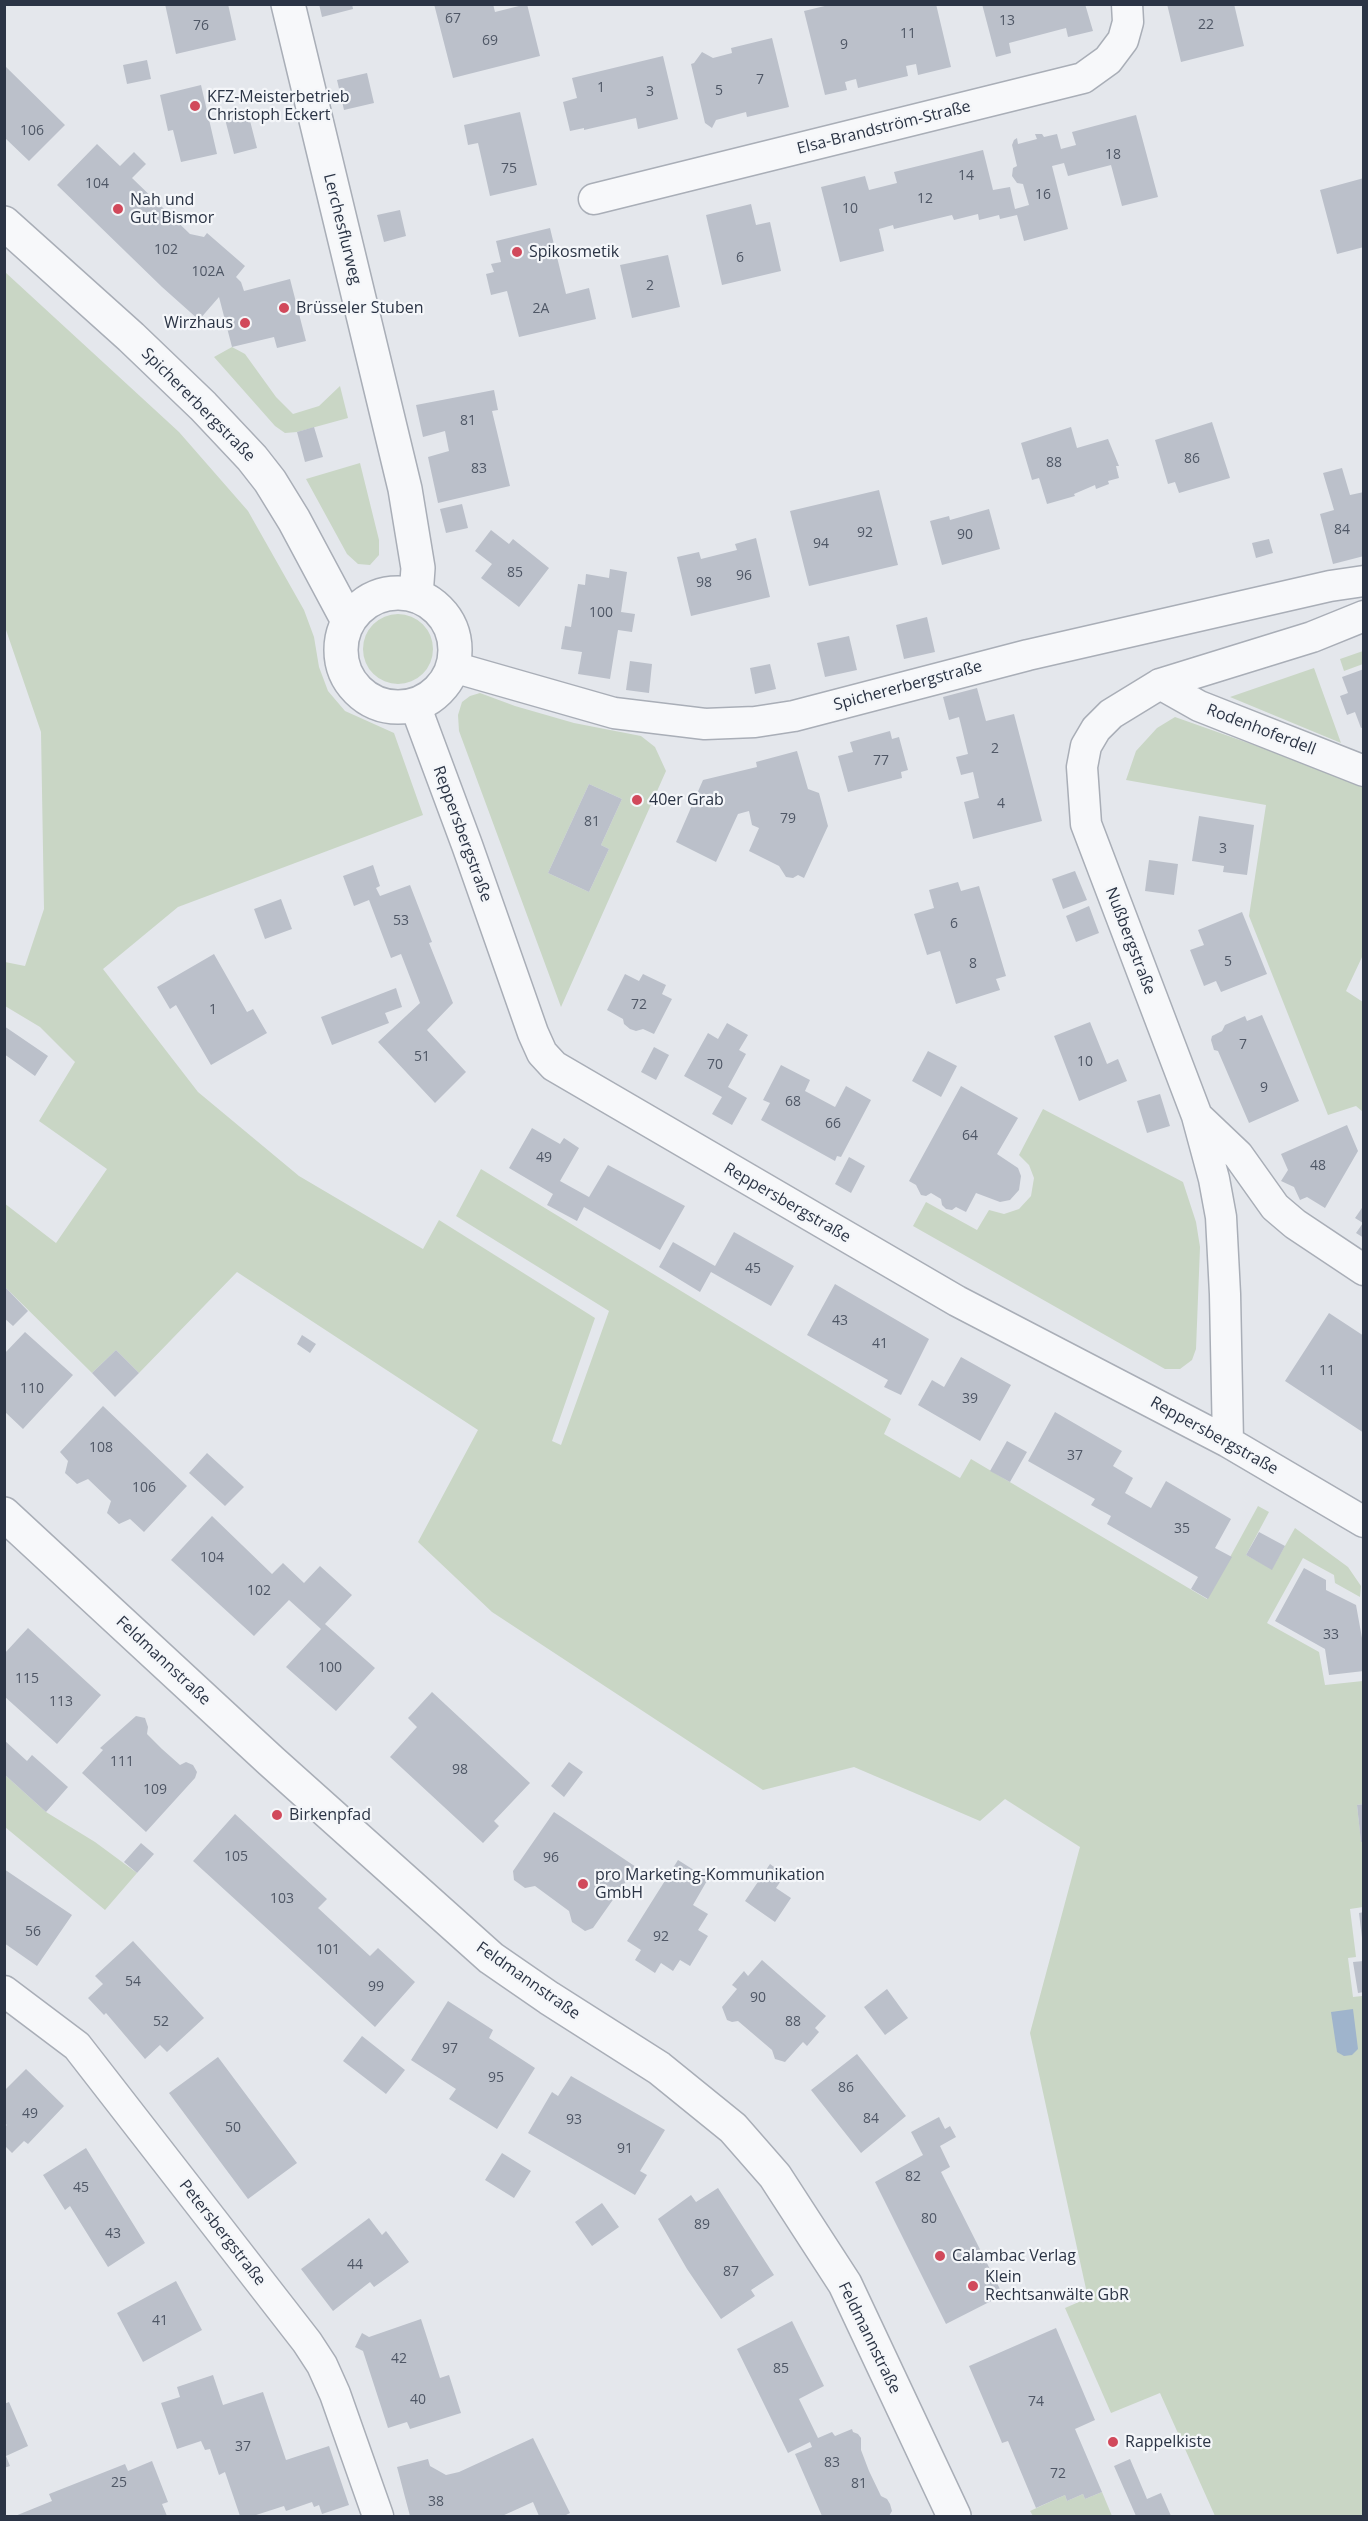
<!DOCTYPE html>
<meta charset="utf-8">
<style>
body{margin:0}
#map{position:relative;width:1368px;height:2521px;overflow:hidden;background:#e4e7ec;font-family:"Open Sans",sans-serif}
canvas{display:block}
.frame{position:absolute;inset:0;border:6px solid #2b3445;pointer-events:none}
</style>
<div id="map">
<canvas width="1368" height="2521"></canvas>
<div class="frame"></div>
</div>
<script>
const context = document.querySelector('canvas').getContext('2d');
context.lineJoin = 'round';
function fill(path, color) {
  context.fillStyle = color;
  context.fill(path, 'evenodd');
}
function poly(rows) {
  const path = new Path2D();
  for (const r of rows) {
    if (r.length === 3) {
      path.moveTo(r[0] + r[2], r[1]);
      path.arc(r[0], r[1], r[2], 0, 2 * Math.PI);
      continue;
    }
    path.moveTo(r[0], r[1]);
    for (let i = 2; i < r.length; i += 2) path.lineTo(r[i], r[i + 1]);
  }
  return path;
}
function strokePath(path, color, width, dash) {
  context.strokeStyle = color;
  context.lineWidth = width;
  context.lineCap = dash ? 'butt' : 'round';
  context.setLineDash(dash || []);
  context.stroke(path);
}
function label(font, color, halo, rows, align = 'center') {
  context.font = font + ' "Open Sans",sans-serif';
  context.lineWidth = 4.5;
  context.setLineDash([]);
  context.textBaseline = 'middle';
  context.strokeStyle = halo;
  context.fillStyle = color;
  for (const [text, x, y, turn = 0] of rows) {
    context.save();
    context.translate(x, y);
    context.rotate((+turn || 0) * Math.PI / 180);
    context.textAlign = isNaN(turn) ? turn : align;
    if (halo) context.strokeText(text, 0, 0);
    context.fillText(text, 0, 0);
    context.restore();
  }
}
fill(poly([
 [5,272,179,432,248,511,304,610,314,637,319,667,328,691,345,711,394,733,423,815,178,907,103,969,198,1092,299,1176,423,1249,439,1220,595,1318,552,1441,561,1445,609,1311,456,1216,481,1169,891,1419,884,1434,960,1478,971,1459,1207,1599,1258,1506,1269,1512,1246,1555,1272,1569,1295,1528,1348,1567,1361,1586,1360,1597,1335,1583,1334,1575,1303,1558,1267,1623,1319,1652,1325,1685,1363,1681,1363,1804,1357,1805,1361,1841,1363,1841,1363,1907,1350,1909,1356,1957,1348,1958,1353,1997,1362,1996,1364,2004,1363,2516,1215,2516,1160,2393,1111,2413,1065,2308,1088,2298,1030,2033,1080,1847,1005,1799,980,1821,854,1767,763,1790,492,1612,418,1542,478,1430,237,1272,139,1373,116,1350,92,1373,5,1287,4,1203,56,1243,107,1169,39,1121,75,1062,40,1027,5,1006,5,962,25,966,44,909,41,732,5,627],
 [232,347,245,354,276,397,293,414,319,406,340,386,348,418,297,432,285,433,275,426,214,357],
 [360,463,379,540,379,555,370,565,358,564,347,554,306,479],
 [398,649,35],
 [1363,651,1363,664,1344,671,1340,659],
 [1314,668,1341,743,1230,697],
 [480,693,515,706,574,723,641,736,655,747,666,771,561,1007,459,731,458,715,462,702,470,696],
 [589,784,622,799,601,845,609,849,589,892,548,873],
 [1175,717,1347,778,1363,786,1363,955,1346,991,1363,1002,1363,1112,1356,1106,1328,1115,1249,916,1266,805,1126,780,1136,751,1157,728],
 [1043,1109,1183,1182,1196,1222,1200,1247,1196,1349,1192,1360,1180,1369,1165,1369,913,1226,926,1202,977,1230,989,1210,1004,1214,1019,1209,1031,1196,1034,1178,1029,1165,1019,1155],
 [4,1774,46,1812,95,1842,137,1873,105,1910,5,1827],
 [1102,2492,1112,2516,1033,2516,1030,2511,1065,2495,1067,2501,1083,2494,1085,2499]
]), '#c9d6c5');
fill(poly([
 [1353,2009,1358,2049,1352,2055,1344,2056,1337,2052,1331,2012]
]), '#9fb4cc');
fill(poly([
 [165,4,228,4,236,40,176,54],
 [319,4,352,4,353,9,322,17],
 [434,4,493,4,495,12,527,4,540,56,453,78],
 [833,4,936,4,951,67,918,75,916,64,906,66,908,76,858,88,856,79,852,80,845,82,847,90,825,95,804,11],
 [982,4,1085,4,1093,31,1068,37,1066,28,1009,43,1011,53,996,57],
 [1167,4,1234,4,1244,46,1181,62],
 [772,38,789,107,747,117,746,112,716,120,712,128,705,123,691,64,694,63,702,52,713,58,732,53,731,48],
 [663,56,678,119,638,129,636,118,584,130,584,128,570,131,563,102,577,98,572,78],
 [147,60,151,79,127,84,123,65],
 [4,65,65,125,29,161,4,137],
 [367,73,374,103,344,110,337,80],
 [201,85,217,154,181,162,173,130,168,131,160,95],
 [520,112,537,185,490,196,478,143,468,145,464,125],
 [248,113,257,148,234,154,225,119],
 [1136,115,1158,197,1122,206,1111,165,1068,176,1064,163,1052,166,1068,229,1024,241,1017,215,1000,219,999,215,979,220,978,214,954,220,952,215,894,229,893,225,879,229,884,251,840,262,821,187,865,176,869,190,897,183,894,172,983,150,993,190,1010,187,1015,209,1029,205,1023,184,1017,183,1012,176,1013,168,1017,166,1012,145,1014,140,1017,138,1018,144,1037,139,1035,134,1042,134,1044,137,1057,134,1061,149,1076,145,1072,132],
 [97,144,120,166,134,152,146,164,132,178,190,234,204,237,207,233,245,266,236,277,241,282,244,291,290,279,306,341,277,348,274,337,232,347,219,297,199,320,162,287,57,185],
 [1364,178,1364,247,1337,254,1320,190],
 [751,204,756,225,770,222,781,271,722,285,706,215],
 [400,210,406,236,384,242,377,215],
 [550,228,566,294,589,288,596,319,519,337,507,291,491,295,486,274,494,272,491,264,501,262,496,241],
 [668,255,680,307,632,318,620,265],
 [494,390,498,410,492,411,510,486,438,503,428,457,449,451,445,431,423,437,416,405],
 [1212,422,1230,478,1179,493,1175,482,1168,484,1155,440],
 [314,427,323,457,305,462,297,432],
 [1071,427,1077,448,1108,439,1119,466,1116,466,1119,478,1108,481,1109,484,1096,489,1095,485,1074,494,1075,496,1047,504,1039,478,1032,480,1021,443],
 [1342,468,1350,495,1364,492,1364,556,1333,564,1320,514,1334,510,1323,473],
 [879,490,898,565,809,586,790,511],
 [462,504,468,528,446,533,440,509],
 [989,509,1000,549,942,565,930,521,949,516,950,520],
 [491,530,509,544,513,539,549,568,519,607,481,578,492,564,475,551],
 [756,538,770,597,691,616,677,557,699,552,701,559,737,550,735,544],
 [1269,539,1273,553,1256,558,1252,543],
 [610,569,627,572,621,612,635,614,632,632,618,630,610,679,578,674,582,652,561,649,565,626,571,627,578,584,585,585,586,574,609,578],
 [927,617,935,652,904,659,896,625],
 [849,636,857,670,825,677,817,643],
 [630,661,652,664,649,693,626,690],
 [770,664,776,689,755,694,750,668],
 [1364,669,1364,727,1361,728,1355,712,1347,715,1340,696,1348,693,1342,677],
 [977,688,986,721,1014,714,1042,821,973,839,964,802,979,798,973,772,961,775,956,757,968,754,959,717,949,720,943,697],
 [890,731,892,739,899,737,908,770,901,772,902,778,848,792,838,756,853,752,850,742],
 [797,751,808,789,819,793,828,826,804,878,798,875,793,878,786,877,779,866,749,851,759,828,752,825,749,811,738,814,716,862,676,842,703,780,757,767,756,762],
 [589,784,622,799,601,845,609,849,589,892,548,873],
 [1199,816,1254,825,1247,875,1223,872,1224,866,1192,861],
 [1149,860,1178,864,1174,895,1145,891],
 [373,865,380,886,376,888,380,896,410,885,432,942,429,943,453,1003,427,1030,466,1072,435,1103,378,1042,420,1003,401,954,391,958,369,900,354,906,343,876],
 [1075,871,1087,900,1063,909,1052,879],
 [958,882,961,891,979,886,1006,976,996,979,1000,990,956,1004,940,951,927,955,914,914,934,908,929,890],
 [281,899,292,929,265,939,254,909],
 [1089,906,1099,933,1076,942,1066,916],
 [1242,912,1267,974,1221,992,1216,981,1204,986,1190,950,1204,945,1198,930],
 [214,954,247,1012,253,1009,267,1033,211,1065,176,1005,170,1009,157,987],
 [625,974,639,981,643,974,666,985,662,994,672,999,654,1034,643,1029,636,1031,630,1029,624,1024,623,1019,607,1010],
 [396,988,402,1007,385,1013,389,1023,332,1045,321,1017],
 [1262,1015,1299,1101,1249,1123,1218,1051,1214,1050,1211,1040,1212,1036,1222,1031,1225,1025,1245,1016,1247,1021],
 [1090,1022,1107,1064,1118,1059,1127,1081,1079,1101,1054,1036],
 [727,1023,748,1035,739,1050,746,1054,728,1087,747,1098,732,1125,712,1114,722,1097,684,1076,708,1033,718,1039],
 [4,1026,48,1056,35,1076,4,1054],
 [654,1047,669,1055,656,1080,641,1072],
 [928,1051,957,1066,941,1097,912,1081],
 [781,1065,810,1080,805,1091,835,1107,846,1086,871,1100,841,1157,837,1156,835,1161,761,1120,770,1103,763,1100],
 [961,1086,1018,1118,997,1154,1018,1168,1021,1176,1019,1190,1010,1200,1000,1202,976,1193,966,1212,956,1207,952,1210,946,1209,942,1205,941,1199,931,1193,926,1196,921,1195,916,1185,909,1181],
 [1160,1094,1170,1126,1147,1133,1137,1101],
 [1347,1125,1358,1151,1325,1208,1307,1197,1300,1200,1294,1187,1281,1181,1288,1170,1281,1154],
 [532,1128,560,1144,564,1138,579,1148,560,1181,589,1197,608,1165,685,1206,660,1250,584,1207,577,1221,547,1205,553,1194,509,1168],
 [849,1157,865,1166,851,1193,835,1184],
 [1364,1205,1364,1238,1356,1233,1363,1223,1355,1218],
 [734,1232,794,1266,771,1306,711,1272,700,1292,659,1267,673,1242,715,1266],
 [835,1284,929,1339,901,1395,884,1387,888,1380,807,1335],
 [6,1288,28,1311,13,1326,4,1318],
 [1329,1313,1364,1336,1364,1433,1285,1381],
 [25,1332,73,1375,23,1429,4,1411,4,1354],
 [302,1335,316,1344,310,1353,297,1344],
 [116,1350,139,1373,115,1397,92,1373],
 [961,1357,1011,1385,980,1441,918,1405,932,1380,944,1387],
 [103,1406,187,1486,144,1532,130,1519,119,1524,107,1513,111,1501,88,1479,77,1484,65,1473,68,1461,60,1452],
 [1055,1412,1122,1451,1113,1466,1133,1478,1125,1493,1151,1508,1166,1481,1231,1519,1215,1548,1232,1557,1208,1599,1191,1589,1198,1577,1107,1524,1111,1516,1091,1505,1095,1499,1028,1461],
 [1007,1441,1027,1452,1010,1482,990,1471],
 [207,1453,244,1487,225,1506,189,1473],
 [212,1516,272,1574,283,1563,304,1583,320,1566,352,1595,325,1624,375,1668,336,1711,286,1667,321,1629,289,1600,254,1636,171,1560],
 [1259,1532,1285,1546,1272,1570,1246,1555],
 [1304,1568,1326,1580,1326,1590,1356,1605,1364,1649,1364,1671,1329,1675,1325,1649,1275,1621],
 [28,1628,101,1695,57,1744,4,1696,4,1654],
 [432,1692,530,1783,494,1821,499,1826,483,1843,390,1757,417,1727,408,1718],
 [136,1716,145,1718,148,1727,147,1734,162,1749,180,1765,186,1762,193,1765,197,1772,195,1778,146,1832,82,1773,103,1750,100,1748],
 [4,1740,27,1761,32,1755,68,1787,46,1812,4,1774],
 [569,1762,583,1772,564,1797,551,1786],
 [1364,1804,1364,1841,1361,1842,1357,1805],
 [554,1812,636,1867,593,1928,585,1931,572,1922,569,1911,535,1886,525,1888,514,1880,513,1871],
 [235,1814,327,1899,318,1908,370,1956,378,1948,415,1982,375,2027,193,1861],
 [141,1843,154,1854,137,1873,124,1862],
 [678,1860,708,1879,693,1905,708,1914,698,1930,708,1936,690,1966,680,1960,673,1971,661,1963,655,1973,635,1960,641,1950,627,1941],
 [770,1864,785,1875,776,1888,791,1898,775,1922,745,1901],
 [4,1869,72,1915,37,1966,4,1943],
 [1364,1912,1364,1938,1362,1938,1359,1913],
 [133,1941,204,2018,167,2052,160,2045,145,2059,106,2013,104,2015,88,1998,103,1984,95,1976],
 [762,1960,826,2016,815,2028,819,2032,807,2046,803,2042,785,2062,775,2059,772,2050,738,2021,732,2022,727,2020,722,2007,737,1989,732,1985,744,1971,748,1976],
 [1364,1961,1364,1992,1358,1993,1353,1962],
 [887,1989,908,2018,885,2035,864,2007],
 [448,2001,493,2030,489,2038,535,2068,497,2129,449,2099,456,2089,411,2060],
 [362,2036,405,2070,386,2094,343,2061],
 [857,2054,906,2116,861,2153,811,2090],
 [218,2057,297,2163,248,2199,169,2093],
 [26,2069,64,2106,28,2144,24,2141,12,2153,4,2145,4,2127,7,2125,4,2123,4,2091],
 [571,2076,665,2130,640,2171,647,2175,635,2195,528,2133,552,2092,558,2096],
 [939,2117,945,2129,950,2126,956,2137,940,2146,950,2167,941,2172,1003,2295,946,2324,875,2182,923,2155,911,2132],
 [86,2148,145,2243,108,2267,70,2206,65,2210,43,2175],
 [502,2153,531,2171,514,2198,485,2180],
 [718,2188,774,2275,751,2290,755,2296,721,2319,687,2269,658,2219,691,2195,696,2202],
 [602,2203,619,2227,592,2246,575,2222],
 [369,2218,382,2235,386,2231,409,2262,374,2287,370,2282,333,2311,301,2269],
 [176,2281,202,2330,143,2362,117,2313],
 [421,2319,440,2378,449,2375,461,2413,410,2429,407,2422,388,2428,363,2351,355,2347,362,2333,369,2337],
 [792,2321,824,2386,799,2399,818,2438,832,2432,835,2436,852,2429,853,2432,858,2434,861,2438,861,2450,869,2471,881,2496,887,2499,890,2504,892,2511,889,2516,822,2516,795,2454,812,2447,810,2442,788,2453,737,2349],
 [1056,2328,1095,2420,1075,2429,1102,2492,1085,2499,1083,2494,1067,2501,1065,2495,1036,2508,1008,2441,1002,2443,1000,2438,969,2366],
 [213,2375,223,2405,263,2392,286,2460,329,2446,349,2505,322,2514,319,2505,314,2507,312,2502,286,2511,284,2506,253,2516,240,2516,225,2472,219,2475,210,2449,205,2450,201,2441,177,2449,161,2403,180,2397,177,2387],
 [9,2402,28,2446,6,2456,10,2466,4,2468,4,2404],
 [533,2438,570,2513,564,2516,539,2516,533,2502,502,2516,410,2516,397,2467,428,2459,430,2466,446,2475,459,2472],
 [1130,2459,1147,2499,1161,2493,1171,2516,1136,2516,1114,2466],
 [152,2461,168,2502,162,2504,167,2516,15,2516,52,2501,49,2494,125,2464,128,2471]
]), '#bbc0ca');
const minor = poly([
 [594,199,1083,78,1108,60,1123,40,1128,22,1127,4],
 [453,667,614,713,705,724,755,722,794,716,1028,655,1330,586,1364,581],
 [1160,684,1199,706,1364,771],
 [415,705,467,845,533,1033,542,1053,554,1066,957,1301,1228,1442,1364,1522],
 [1198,1117,1238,1155,1275,1207,1295,1224,1364,1270],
 [1228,1442,1225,1294,1221,1217,1214,1179,1197,1116,1086,824,1082,767,1086,746,1096,729,1111,714,1160,684,1312,637,1364,616],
 [4,1991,77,2046,307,2342,322,2365,335,2394,378,2516]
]);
const tertiary = poly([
 [288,4,405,489,418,568,416,596],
 [4,223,131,337,203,406,252,458,270,481,294,520,348,621],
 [398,650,57],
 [4,1514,271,1761,491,1958,549,1998,659,2068,733,2128,775,2176,845,2284,954,2516]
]);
strokePath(minor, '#a9aeb7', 33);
strokePath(tertiary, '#a9aeb7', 36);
strokePath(minor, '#f7f8fa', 30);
strokePath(tertiary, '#f7f8fa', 33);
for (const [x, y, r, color] of [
 [195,106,6,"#d1495b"],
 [118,209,6,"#d1495b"],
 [517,252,6,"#d1495b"],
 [284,308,6,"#d1495b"],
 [245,323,6,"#d1495b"],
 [637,800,6,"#d1495b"],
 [277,1815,6,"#d1495b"],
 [583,1884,6,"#d1495b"],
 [940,2256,6,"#d1495b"],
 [973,2286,6,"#d1495b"],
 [1113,2442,6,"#d1495b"]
]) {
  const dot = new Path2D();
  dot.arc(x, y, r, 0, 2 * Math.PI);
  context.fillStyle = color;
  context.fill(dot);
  strokePath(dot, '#f4f6f9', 2);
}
label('14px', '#4f5766', null, [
 ["67",453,19],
 ["13",1007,21],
 ["22",1206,25],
 ["76",201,26],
 ["11",908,34],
 ["69",490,41],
 ["9",844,45],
 ["7",760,80],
 ["1",601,88],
 ["5",719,91],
 ["3",650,92],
 ["106",32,131],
 ["18",1113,155],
 ["75",509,169],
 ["14",966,176],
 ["104",97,184],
 ["16",1043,195],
 ["12",925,199],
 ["10",850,209],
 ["102",166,250],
 ["6",740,258],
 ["102A",208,272],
 ["2",650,286],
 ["2A",541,309],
 ["81",468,421],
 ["86",1192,459],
 ["88",1054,463],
 ["83",479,469],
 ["84",1342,530],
 ["92",865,533],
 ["90",965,535],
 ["94",821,544],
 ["85",515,573],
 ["96",744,576],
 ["98",704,583],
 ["100",601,613],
 ["2",995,749],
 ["77",881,761],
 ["4",1001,804],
 ["79",788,819],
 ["81",592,822],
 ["3",1223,849],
 ["53",401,921],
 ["6",954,924],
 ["5",1228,962],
 ["8",973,964],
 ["72",639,1005],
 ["1",213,1010],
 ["7",1243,1045],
 ["51",422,1057],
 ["10",1085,1062],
 ["70",715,1065],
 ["9",1264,1088],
 ["68",793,1102],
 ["66",833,1124],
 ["64",970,1136],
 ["49",544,1158],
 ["48",1318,1166],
 ["45",753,1269],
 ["43",840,1321],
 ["41",880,1344],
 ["11",1327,1371],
 ["110",32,1389],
 ["39",970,1399],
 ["108",101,1448],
 ["37",1075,1456],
 ["106",144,1488],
 ["35",1182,1529],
 ["104",212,1558],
 ["102",259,1591],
 ["33",1331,1635],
 ["100",330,1668],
 ["115",27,1679],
 ["113",61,1702],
 ["111",122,1762],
 ["98",460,1770],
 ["109",155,1790],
 ["105",236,1857],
 ["96",551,1858],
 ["103",282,1899],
 ["56",33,1932],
 ["92",661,1937],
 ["101",328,1950],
 ["54",133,1982],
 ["99",376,1987],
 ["90",758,1998],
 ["52",161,2022],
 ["88",793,2022],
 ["97",450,2049],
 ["95",496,2078],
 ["86",846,2088],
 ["49",30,2114],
 ["84",871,2119],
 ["93",574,2120],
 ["50",233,2128],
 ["91",625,2149],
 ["82",913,2177],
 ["45",81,2188],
 ["80",929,2219],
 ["89",702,2225],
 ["43",113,2234],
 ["44",355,2265],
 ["87",731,2272],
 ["41",160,2321],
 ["42",399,2359],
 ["85",781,2369],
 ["40",418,2400],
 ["74",1036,2402],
 ["37",243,2447],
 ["83",832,2463],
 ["72",1058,2474],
 ["25",119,2483],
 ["81",859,2484],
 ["38",436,2502]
]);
label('16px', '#2b3445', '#f4f6f9', [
 ["KFZ-Meisterbetrieb",207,97],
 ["Christoph Eckert",207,115],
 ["Nah und",130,200],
 ["Gut Bismor",130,218],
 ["Spikosmetik",529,252],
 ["Brüsseler Stuben",296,308],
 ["Wirzhaus",233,323,"right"],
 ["40er Grab",649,800],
 ["Birkenpfad",289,1815],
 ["pro Marketing-Kommunikation",595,1875],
 ["GmbH",595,1893],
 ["Calambac Verlag",952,2256],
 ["Klein",985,2277],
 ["Rechtsanwälte GbR",985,2295],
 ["Rappelkiste",1125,2442]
], 'left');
label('16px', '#2b3445', '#f4f6f9', [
 ["Elsa-Brandström-Straße",884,128,-14],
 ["Lerchesflurweg",342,229,76],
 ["Spichererbergstraße",198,405,45],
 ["Spichererbergstraße",908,686,-15],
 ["Rodenhoferdell",1261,730,21],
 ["Reppersbergstraße",462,834,70],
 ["Nußbergstraße",1130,941,69],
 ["Reppersbergstraße",787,1203,30],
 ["Reppersbergstraße",1214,1436,29],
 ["Feldmannstraße",163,1661,43],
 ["Feldmannstraße",528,1981,35],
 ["Petersbergstraße",222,2233,52],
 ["Feldmannstraße",869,2338,64]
]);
</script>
